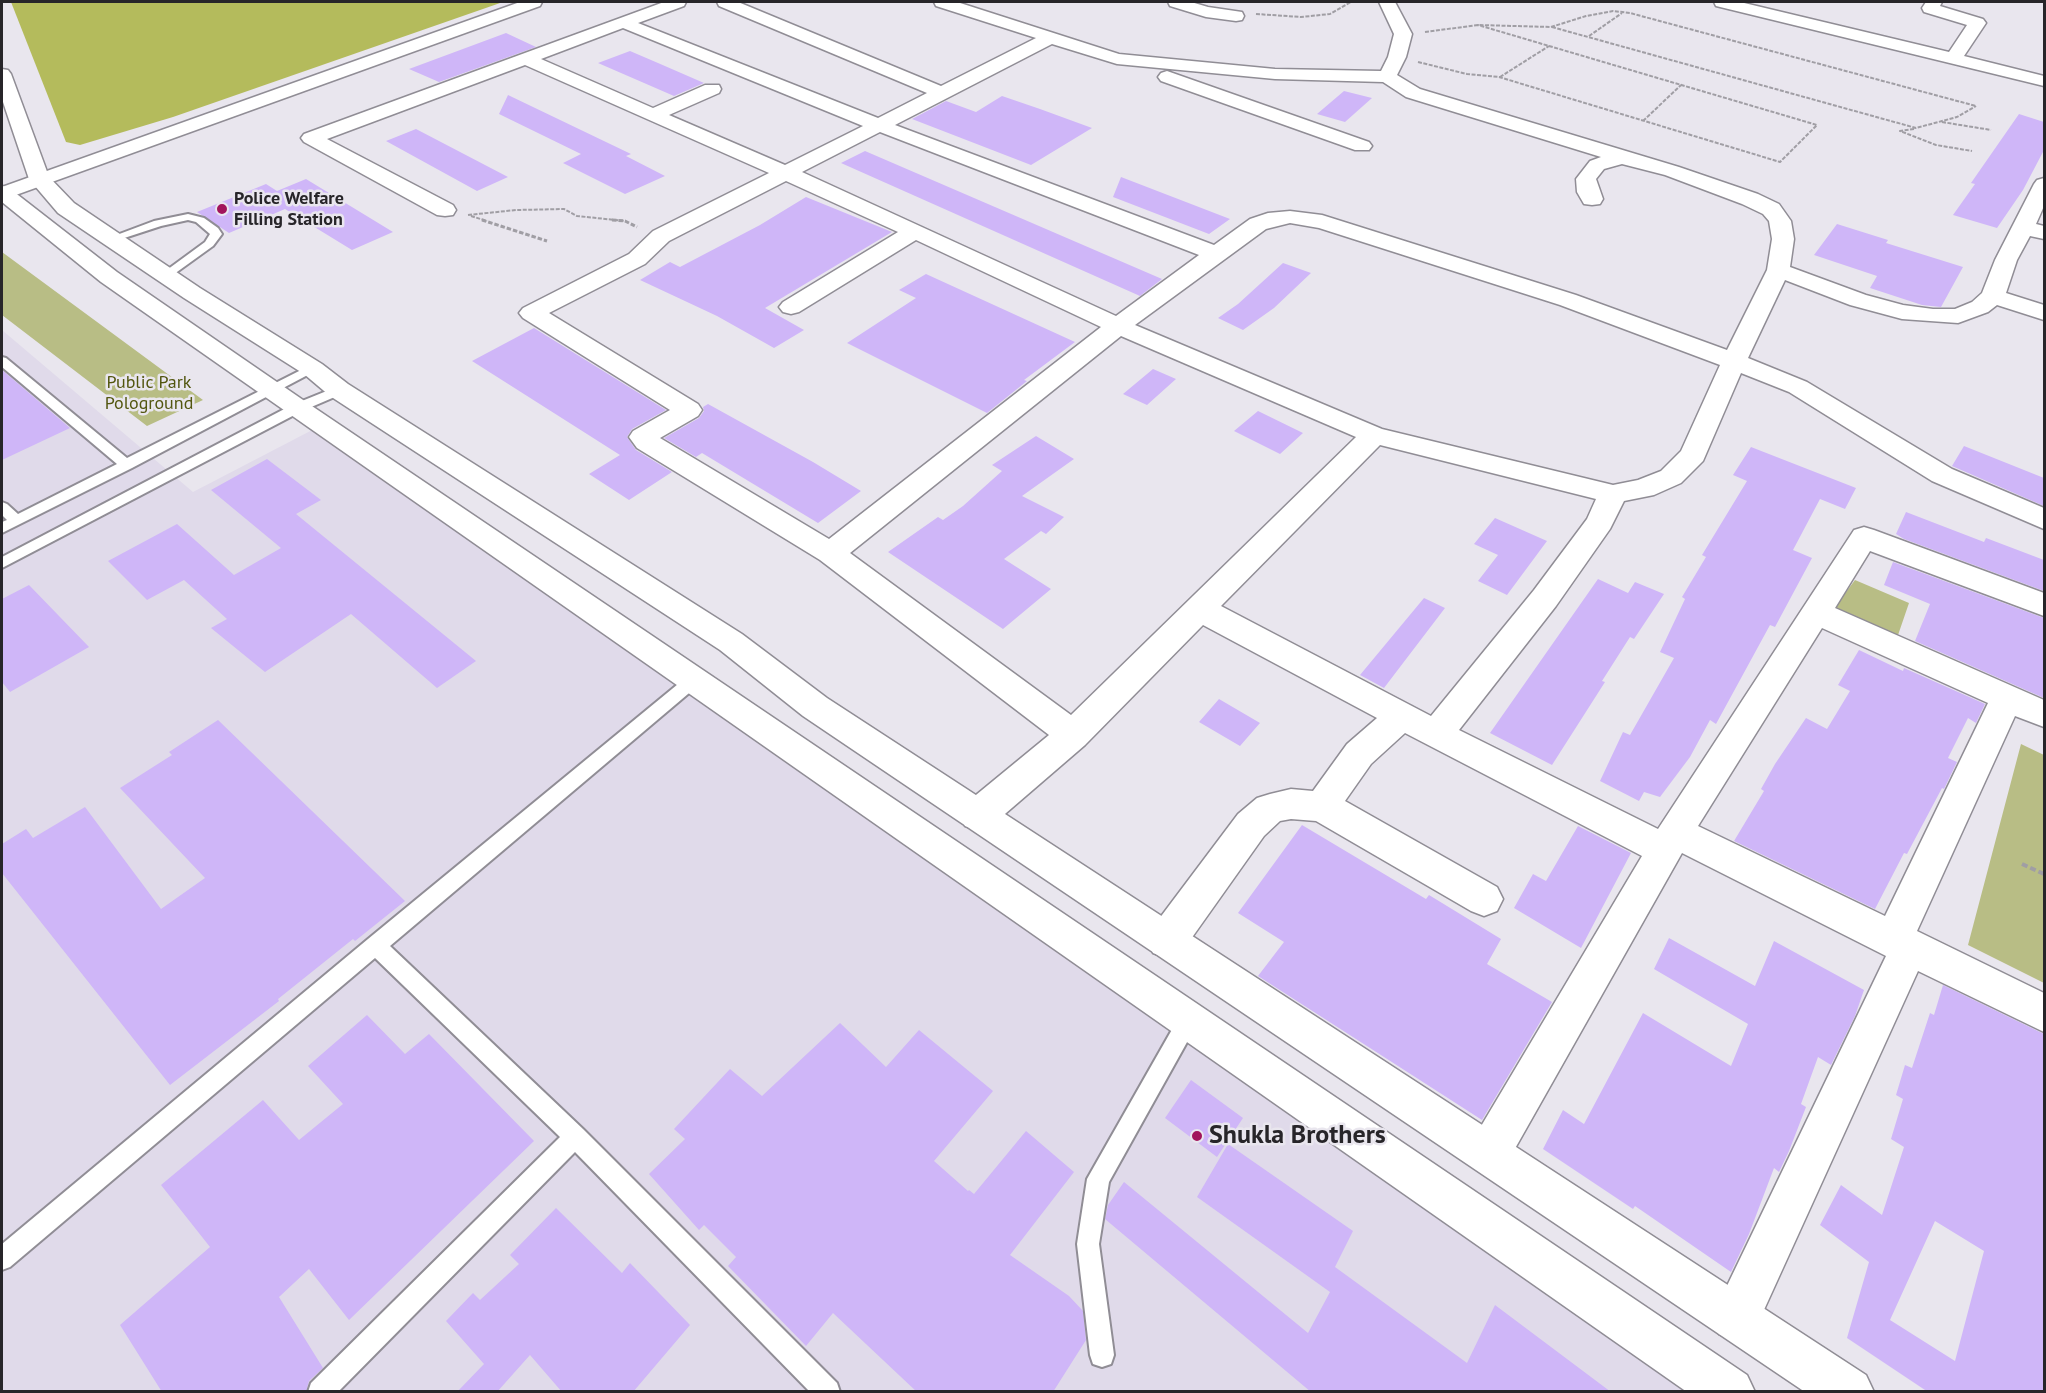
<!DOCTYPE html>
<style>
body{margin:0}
#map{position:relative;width:2046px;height:1393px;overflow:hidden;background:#e9e6ee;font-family:"PT Sans",sans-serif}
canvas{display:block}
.frame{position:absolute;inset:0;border:3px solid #272529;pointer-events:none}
</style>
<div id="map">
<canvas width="2046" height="1393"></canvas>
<div class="frame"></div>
</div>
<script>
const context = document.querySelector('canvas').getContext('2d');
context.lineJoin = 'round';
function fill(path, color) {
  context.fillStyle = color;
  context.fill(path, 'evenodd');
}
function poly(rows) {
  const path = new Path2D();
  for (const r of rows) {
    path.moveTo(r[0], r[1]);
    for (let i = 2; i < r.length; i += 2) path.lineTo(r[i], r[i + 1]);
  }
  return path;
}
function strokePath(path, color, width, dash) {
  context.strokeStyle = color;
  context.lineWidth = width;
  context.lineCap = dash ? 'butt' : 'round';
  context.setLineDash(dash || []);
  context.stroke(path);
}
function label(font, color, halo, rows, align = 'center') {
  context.font = font + ' "PT Sans",sans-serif';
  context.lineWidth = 5;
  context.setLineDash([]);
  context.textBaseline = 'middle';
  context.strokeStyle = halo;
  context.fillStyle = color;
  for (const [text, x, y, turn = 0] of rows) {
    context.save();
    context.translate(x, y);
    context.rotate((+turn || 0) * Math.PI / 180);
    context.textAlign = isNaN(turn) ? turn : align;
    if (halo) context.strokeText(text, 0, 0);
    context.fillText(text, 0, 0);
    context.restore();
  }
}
fill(poly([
 [2,330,193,492,318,427,1698,1391,2,1391]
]), '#e0daea');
fill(poly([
 [2,252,203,400,147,426,2,315],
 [1855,580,1909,603,1897,638,1831,612],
 [2021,744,2044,755,2044,983,1968,945]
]), '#b8bd85');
fill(poly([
 [11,2,503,2,173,117,80,145,66,142]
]), '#b4bb5c');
fill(poly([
 [506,33,536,47,439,82,409,69],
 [630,51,658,63,704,83,674,96,598,63],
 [1344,91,1372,98,1345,122,1317,114],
 [508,95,631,154,626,156,665,176,625,194,563,163,581,154,499,114],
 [1002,96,1040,109,1092,128,1031,165,912,119,946,101,976,112],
 [2019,114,2044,122,2044,150,2023,190,1997,228,1953,215,1975,184,1971,183],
 [416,129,508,177,477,191,386,141],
 [865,151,1162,279,1140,296,841,163],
 [1121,177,1230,219,1209,234,1113,197],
 [306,179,393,232,352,250,285,209,229,233,197,212,266,184,277,191],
 [806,197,892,232,765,308,804,330,774,348,717,316,640,280,670,262,680,267,760,225],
 [1837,224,1888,240,1886,243,1963,267,1941,307,1922,305,1870,288,1877,276,1814,255],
 [1283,263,1311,273,1274,308,1243,330,1218,318,1238,304],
 [926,274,1075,342,1024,380,1027,381,987,413,847,343,916,298,899,290],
 [534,328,666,410,632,429,627,437,636,450,672,472,629,500,589,474,620,455,472,361],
 [1153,369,1176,379,1147,405,1123,394],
 [2,370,70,428,2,460],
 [708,404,813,462,861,491,818,523,702,453,696,457,664,438,699,418,704,411,703,407],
 [1258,411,1303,433,1280,454,1234,431],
 [1036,436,1074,459,1022,496,1064,517,1046,534,1041,531,1004,559,1051,589,1003,629,888,552,938,517,943,520,963,506,1002,471,992,465],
 [1964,446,2044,478,2044,506,1952,466],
 [1751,447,1856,488,1845,509,1820,499,1793,550,1812,558,1775,627,1770,625,1716,724,1710,720,1690,757,1660,797,1644,792,1639,801,1600,781,1623,732,1630,735,1674,658,1660,652,1685,599,1682,597,1706,557,1702,555,1747,481,1733,475],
 [267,459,321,500,296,514,476,661,437,688,351,614,265,672,211,628,227,619,184,580,147,600,108,561,177,524,234,575,281,548,211,490],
 [1906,512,1984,542,1986,538,2044,560,2044,591,1904,539,1896,534],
 [1495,518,1547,541,1507,595,1478,581,1498,555,1474,544],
 [1893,562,2044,618,2044,698,1915,641,1930,604,1884,585],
 [1598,579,1628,593,1635,582,1664,594,1634,639,1630,637,1602,681,1605,682,1552,765,1490,733],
 [29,585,89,647,10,692,2,682,2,599],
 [1424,598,1445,608,1384,688,1360,675],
 [1859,650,1903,671,1904,668,1985,704,1976,723,1968,718,1948,758,1957,762,1944,789,1942,788,1907,854,1904,853,1875,909,1734,841,1764,791,1761,789,1775,764,1806,718,1827,729,1850,691,1838,685],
 [1219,699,1260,723,1240,746,1199,722],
 [218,720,405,901,355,941,353,939,278,999,279,1001,170,1085,2,873,2,844,26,829,33,838,85,807,161,909,205,878,120,788,172,755,169,752],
 [1302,825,1426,899,1429,895,1501,939,1487,964,1552,1002,1482,1120,1258,976,1284,942,1238,913],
 [1578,826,1631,853,1581,948,1514,908,1533,874,1546,881],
 [1669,938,1755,986,1774,941,1864,990,1855,1016,1831,1065,1818,1057,1801,1104,1806,1107,1789,1151,1779,1172,1774,1168,1749,1234,1731,1272,1635,1206,1633,1209,1543,1149,1563,1110,1584,1124,1643,1013,1731,1066,1748,1024,1654,969],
 [1943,985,2044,1034,2044,1392,1928,1392,1847,1338,1869,1262,1820,1225,1841,1185,1882,1215,1904,1147,1891,1139,1903,1099,1896,1095,1905,1065,1912,1068,1930,1013,1934,1015],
 [1935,1221,1984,1251,1955,1361,1890,1320],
 [367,1015,405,1054,429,1034,534,1141,349,1320,309,1269,279,1297,323,1368,309,1381,306,1392,162,1392,120,1325,210,1247,161,1185,263,1100,299,1140,343,1104,308,1066],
 [840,1023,886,1067,919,1030,993,1091,934,1161,968,1191,969,1190,974,1194,1026,1131,1074,1172,1010,1255,1069,1296,1083,1311,1086,1340,1053,1392,917,1392,833,1313,806,1346,728,1266,736,1257,704,1225,699,1230,649,1174,685,1139,674,1129,730,1069,762,1096],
 [1191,1080,1243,1118,1217,1157,1165,1118],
 [1228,1144,1353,1231,1335,1267,1467,1363,1495,1305,1611,1392,1311,1392,1105,1219,1108,1205,1124,1182,1308,1333,1330,1292,1197,1197],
 [556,1208,622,1273,630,1263,690,1325,633,1392,562,1392,530,1355,497,1392,457,1392,484,1364,446,1321,473,1293,480,1300,519,1264,510,1255]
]), '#cfb6f8');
const service = poly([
 [188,214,204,218,218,228,222,234,213,246,170,277,166,278,160,275,205,242,210,234,196,222,188,220,161,226,112,242,106,239,154,221,188,214],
 [2,357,6,358,127,458,309,366,317,366,319,369,132,468,2,533,2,522,7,520,2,515,2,502,7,504,18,514,117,464,2,367,2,357],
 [339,386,345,390,344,393,302,411,2,568,2,557,292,405,339,386],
 [695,673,701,675,703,679,701,683,390,946,583,1129,837,1383,840,1392,810,1392,575,1152,338,1392,308,1392,311,1383,560,1137,375,958,10,1267,2,1270,2,1244,368,939,689,675,695,673],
 [1189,1009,1196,1012,1199,1019,1196,1026,1109,1182,1099,1244,1114,1355,1111,1364,1102,1367,1093,1364,1090,1355,1077,1244,1087,1179,1182,1012,1189,1009]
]);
const minor = poly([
 [664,2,686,2,684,6,638,23,878,118,927,93,719,6,717,2,738,2,941,86,1036,38,936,6,934,2,957,2,1119,54,1275,69,1381,71,1388,57,1394,34,1379,2,1395,2,1412,34,1406,57,1397,75,1420,89,1679,167,1758,194,1779,204,1791,221,1794,239,1790,267,1866,295,1903,305,1933,309,1955,309,1972,302,1982,293,1995,260,2034,184,2037,180,2044,178,2044,206,2036,224,2044,226,2044,239,2030,236,2017,260,2006,293,2044,305,2044,320,1997,305,1988,312,1958,323,1902,319,1850,305,1785,280,1748,358,1807,382,1952,469,2044,508,2044,529,1932,481,1789,392,1741,373,1703,461,1681,483,1654,495,1624,501,1610,529,1556,606,1459,730,1658,829,1854,530,1864,527,1874,530,2044,593,2044,616,1870,551,1835,608,2044,700,2044,727,2015,716,1917,931,2044,993,2044,1032,1918,971,1753,1334,1736,1341,1719,1334,1712,1317,1886,956,1682,853,1504,1168,1489,1175,1474,1168,1467,1153,1474,1138,1642,856,1405,733,1371,764,1345,801,1497,887,1503,899,1497,911,1484,916,1471,911,1316,821,1291,819,1280,821,1264,836,1181,953,1167,958,1153,953,1148,940,1153,927,1238,814,1257,798,1270,794,1291,789,1313,791,1347,744,1377,718,1203,625,1085,745,991,826,978,830,965,826,960,815,965,804,1049,735,820,560,637,448,629,437,633,431,670,410,523,318,519,313,523,308,629,254,653,231,769,173,525,65,327,139,453,205,456,210,453,215,445,216,437,215,304,142,301,138,304,134,664,2],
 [623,28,863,126,785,165,669,115,719,93,721,89,719,85,705,85,653,108,541,59,623,28],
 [1052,44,1117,64,1275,79,1383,82,1406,97,1601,157,1590,161,1576,179,1577,192,1584,204,1592,205,1600,204,1603,199,1596,179,1604,169,1622,164,1665,175,1742,204,1763,214,1769,221,1772,239,1767,270,1727,350,1576,295,1322,215,1290,211,1268,213,1250,219,1214,245,895,125,1052,44],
 [880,132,1199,255,1116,316,802,172,880,132],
 [786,181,898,232,783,302,779,307,783,312,791,314,799,312,916,240,1101,327,829,539,660,438,698,416,702,410,698,404,549,313,645,264,669,241,786,181],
 [1290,223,1319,228,1560,305,1720,365,1681,451,1661,471,1638,480,1613,485,1382,429,1135,325,1266,229,1290,223],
 [1121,336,1356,437,1071,715,850,553,1121,336],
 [1380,445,1596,499,1587,519,1534,590,1431,716,1221,606,1380,445],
 [1822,628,1988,703,1885,916,1698,826,1822,628],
 [1168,2,1191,2,1208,7,1242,12,1244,16,1242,20,1236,21,1206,17,1170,6,1168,2],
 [1714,2,1740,2,1949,52,1967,25,1924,12,1922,8,1926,2,1942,2,1940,6,1983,19,1986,23,1964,56,2044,76,2044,86,1716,6,1714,2],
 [1167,71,1369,142,1372,146,1369,150,1355,150,1161,81,1158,77,1161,73,1167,71]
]);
const tertiary = poly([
 [520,2,542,2,540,6,2,200,2,187,520,2]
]);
const secondary = poly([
 [2,69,8,70,11,74,49,177,74,203,200,288,322,364,348,384,742,634,827,698,1866,1375,1874,1392,1805,1392,803,716,720,650,330,396,304,374,184,298,58,213,29,179,2,99,2,69],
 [2,186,9,188,117,272,306,402,1747,1375,1755,1392,1687,1392,101,282,2,202,2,186]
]);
strokePath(service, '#908d95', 4);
strokePath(minor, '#908d95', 3);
strokePath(tertiary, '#908d95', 3);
strokePath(secondary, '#908d95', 3);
strokePath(poly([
 [1256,14,1301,17,1330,14,1351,2],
 [1552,27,1916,128,1957,117,1976,106],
 [1425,32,1478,25,1551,27,1586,16,1613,11,1630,13,1976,106],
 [1589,36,1622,13],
 [1418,62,1467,74,1499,77,1780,162,1817,125,1478,25],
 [1500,77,1549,46],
 [1643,121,1681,85],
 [1942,122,1991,130],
 [1914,129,1900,131,1936,145,1972,151],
 [468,215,516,210,564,209,577,216,625,221],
 [471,216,487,221]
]), '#a09ea4', 2, [4, 1.5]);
strokePath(poly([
 [482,220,547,241],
 [612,220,625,221,637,227]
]), '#a09ea4', 3, [4.5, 2]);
strokePath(poly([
 [2022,864,2044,874]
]), '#a09ea4', 4, [6, 3]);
fill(service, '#fff');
fill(minor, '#fff');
fill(tertiary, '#fff');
fill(secondary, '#fff');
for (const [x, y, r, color] of [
 [222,209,6,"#a1135c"],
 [1197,1136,6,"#a1135c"]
]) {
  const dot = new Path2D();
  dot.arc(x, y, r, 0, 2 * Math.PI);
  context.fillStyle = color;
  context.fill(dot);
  strokePath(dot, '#e9e6ee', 2);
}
label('bold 18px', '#272529', '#e9e6ee', [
 ["Police Welfare",234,199],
 ["Filling Station",234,220]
], 'left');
label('18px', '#52560f', '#e9e6ee', [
 ["Public Park",149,383],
 ["Pologround",149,404]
]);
label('bold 26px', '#272529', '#e9e6ee', [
 ["Shukla Brothers",1209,1136]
], 'left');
</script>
